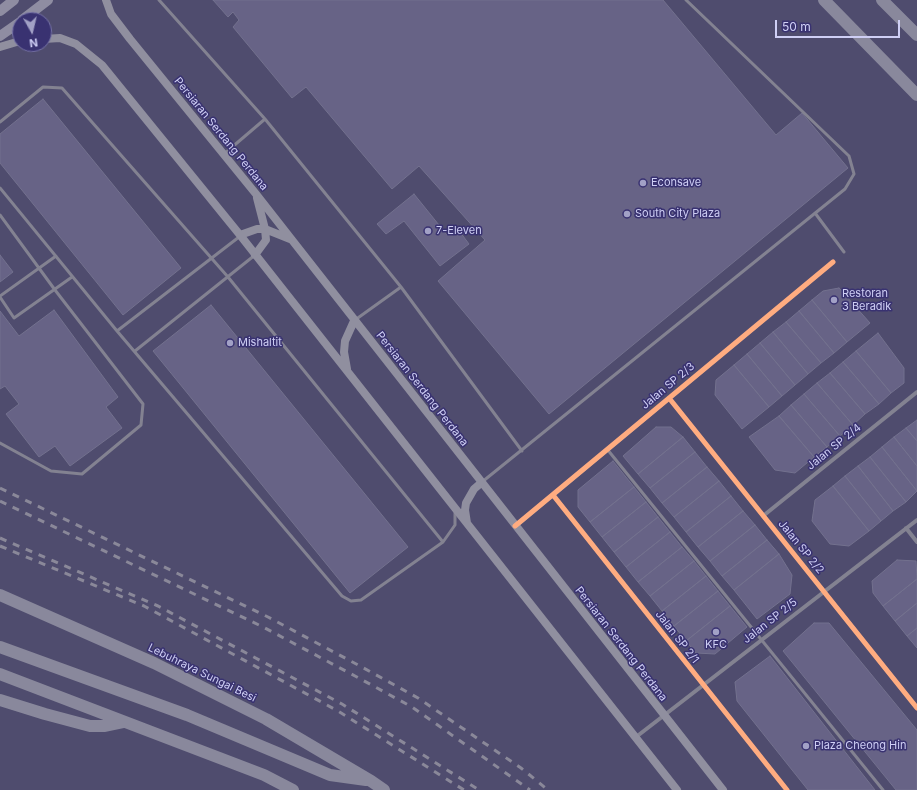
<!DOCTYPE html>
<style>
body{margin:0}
#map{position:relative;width:917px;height:790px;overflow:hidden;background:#4f4c6e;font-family:Inter,sans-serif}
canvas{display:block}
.north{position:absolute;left:12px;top:12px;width:40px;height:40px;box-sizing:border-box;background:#393271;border:1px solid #7571a6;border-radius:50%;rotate:172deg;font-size:11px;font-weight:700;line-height:16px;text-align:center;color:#cfcff5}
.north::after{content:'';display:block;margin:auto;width:14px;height:18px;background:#a2a1c6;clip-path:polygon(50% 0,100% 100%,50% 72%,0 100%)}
.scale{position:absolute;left:775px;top:20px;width:125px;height:18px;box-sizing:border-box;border:2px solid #cfcff5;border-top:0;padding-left:5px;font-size:12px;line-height:14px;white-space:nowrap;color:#cfcff5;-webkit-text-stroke:3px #393271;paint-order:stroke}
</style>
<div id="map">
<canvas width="917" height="790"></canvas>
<div class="north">N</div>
<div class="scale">50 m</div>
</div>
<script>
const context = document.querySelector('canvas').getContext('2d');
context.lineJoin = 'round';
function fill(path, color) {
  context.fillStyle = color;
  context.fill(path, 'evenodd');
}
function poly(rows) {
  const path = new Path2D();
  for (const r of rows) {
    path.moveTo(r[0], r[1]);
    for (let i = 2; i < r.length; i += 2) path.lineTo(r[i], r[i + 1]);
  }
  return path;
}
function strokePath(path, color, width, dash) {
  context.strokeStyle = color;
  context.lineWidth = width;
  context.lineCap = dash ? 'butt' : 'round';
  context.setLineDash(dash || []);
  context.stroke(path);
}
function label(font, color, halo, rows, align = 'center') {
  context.font = font + ' Inter,sans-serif';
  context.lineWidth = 3;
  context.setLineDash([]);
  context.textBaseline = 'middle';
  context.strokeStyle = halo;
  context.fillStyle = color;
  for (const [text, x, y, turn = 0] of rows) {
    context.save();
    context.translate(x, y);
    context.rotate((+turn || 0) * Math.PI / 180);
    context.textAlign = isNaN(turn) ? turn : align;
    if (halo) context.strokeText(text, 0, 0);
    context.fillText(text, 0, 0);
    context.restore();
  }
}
const building = poly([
 [213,0,663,0,776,135,802,113,848,168,549,414,438,281,485,240,419,166,392,189,306,87,292,98,233,27,239,20,233,12,228,17,213,0],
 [43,99,181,268,123,315,0,163,0,134,43,99],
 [414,194,447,235,457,228,469,244,440,266,404,221,386,234,377,224,414,194],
 [0,255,13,272,0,282,0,255],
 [839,288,870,323,847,342,812,300,823,291,839,288],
 [812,300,847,342,834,353,799,311,812,300],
 [211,305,408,547,350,593,153,351,211,305],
 [54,310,118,397,106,407,122,428,70,466,55,446,39,457,6,414,19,404,5,386,0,389,0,311,19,336,54,310],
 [799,311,834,353,821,363,786,322,799,311],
 [786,322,821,363,808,374,773,332,786,322],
 [773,332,808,374,795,385,760,343,773,332],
 [878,333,904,368,904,383,891,393,856,351,878,333],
 [760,343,795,385,782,396,747,354,760,343],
 [856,351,891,393,879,404,843,362,856,351],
 [747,354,782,396,769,407,734,365,747,354],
 [843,362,879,404,865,414,830,373,843,362],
 [734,365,769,407,742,429,715,395,716,380,734,365],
 [830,373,865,414,853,425,817,383,830,373],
 [817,383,853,425,840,436,804,394,817,383],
 [804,394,840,436,827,447,791,405,804,394],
 [791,405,827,447,814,457,779,416,791,405],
 [779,416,814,457,795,473,775,470,749,437,779,416],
 [917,420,917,441,906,428,917,420],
 [656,427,671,427,683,437,638,474,623,456,656,427],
 [906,428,917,441,917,466,894,437,906,428],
 [683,437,695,452,650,488,638,474,683,437],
 [894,437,917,466,917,491,882,447,894,437],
 [882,447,917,491,906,502,870,457,882,447],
 [695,452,707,467,662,503,650,488,695,452],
 [870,457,906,502,893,511,858,466,870,457],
 [613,461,634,487,590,522,578,507,578,490,613,461],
 [858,466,893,511,881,521,845,476,858,466],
 [707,467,719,481,674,517,662,503,707,467],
 [845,476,881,521,869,531,833,486,845,476],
 [719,481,731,496,686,532,674,517,719,481],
 [833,486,869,531,849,546,830,544,812,521,815,500,833,486],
 [634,487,646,502,602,537,590,522,634,487],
 [731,496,743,511,698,547,686,532,731,496],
 [646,502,658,517,614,552,602,537,646,502],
 [743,511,755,525,710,561,698,547,743,511],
 [658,517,670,532,626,567,614,552,658,517],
 [755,525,767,540,722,576,710,561,755,525],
 [670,532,682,547,638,582,626,567,670,532],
 [767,540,779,554,734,590,722,576,767,540],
 [682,547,694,561,650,596,638,582,682,547],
 [779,554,792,575,790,594,757,619,734,590,779,554],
 [897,560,916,561,917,579,883,606,873,593,872,581,897,560],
 [694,561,706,576,662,611,650,596,694,561],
 [706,576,718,591,674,626,662,611,706,576],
 [917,579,917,603,895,621,883,606,917,579],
 [718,591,730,606,686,641,674,626,718,591],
 [917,603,917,628,907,636,895,621,917,603],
 [730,606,747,627,715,654,696,653,686,641,730,606],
 [814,623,829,623,917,730,917,790,896,790,783,651,814,623],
 [917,628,917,648,907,636,917,628],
 [770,656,875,790,808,790,737,701,735,682,770,656]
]);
fill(building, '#676386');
strokePath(building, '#73718e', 1);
strokePath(poly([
 [159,0,265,119,401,287,522,451],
 [0,122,43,87,62,88,228,277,443,542],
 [224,154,265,119],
 [0,188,117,331,342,596,351,601,361,600,443,542,455,525,455,513],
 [815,213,844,252],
 [0,215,55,290,143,404,141,425,82,474,51,471,0,443],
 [0,296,56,256],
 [0,297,14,318,72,277],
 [355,320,401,287],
 [117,331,239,237],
 [135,351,255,255],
 [607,449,883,790],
 [482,482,845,189,854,174,849,156,686,0]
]), '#838291', 3);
strokePath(poly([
 [669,398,917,708],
 [553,495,787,790],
 [763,516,917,392],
 [516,526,833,262],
 [906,528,917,542],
 [636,737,917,520]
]), '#838291', 4);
strokePath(poly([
 [106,0,111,14,130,39,256,194,723,790],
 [44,39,60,38,76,44,102,65,240,235,677,790],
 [0,47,20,41],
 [240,235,257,229,265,229,290,239],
 [255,255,266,240,265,229,257,198],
 [347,369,344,352,345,341,354,321],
 [467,523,465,510,466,503,474,489,481,483]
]), '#908f9f', 8);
strokePath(poly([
 [0,11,14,0],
 [22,20,48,0],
 [0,36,20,22]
]), '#8f8da2', 10);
strokePath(poly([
 [824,0,917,95],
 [882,0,917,35],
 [0,595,154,663,266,719,371,781,384,790],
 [0,647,187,715,330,775,366,780],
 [0,674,264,775,293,790],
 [0,700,45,714,90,726,105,726,124,722]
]), '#89889c', 12);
strokePath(poly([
 [0,488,268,617,360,666,418,698,521,768,548,790],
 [0,501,263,627,355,676,412,707,530,790],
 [0,538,158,606,342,704,479,790],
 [0,546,144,606,338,711,464,790]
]), '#8a8899', 3, [7, 7]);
strokePath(poly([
 [669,398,917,708],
 [553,495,787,790],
 [515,526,833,262]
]), '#ffac80', 5);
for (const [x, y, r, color] of [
 [643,183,4,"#a2a1c6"],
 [627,214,4,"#a2a1c6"],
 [428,231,4,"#a2a1c6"],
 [834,300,4,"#a2a1c6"],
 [230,343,4,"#a2a1c6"],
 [716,632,4,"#a2a1c6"],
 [806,746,4,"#a2a1c6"]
]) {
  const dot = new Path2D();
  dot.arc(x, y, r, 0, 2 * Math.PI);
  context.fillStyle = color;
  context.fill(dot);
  strokePath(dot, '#393271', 1.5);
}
label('11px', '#cfcff5', '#393271', [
 ["Persiaran Serdang Perdana",221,134,51],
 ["Jalan SP 2/3",668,386,-40],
 ["Persiaran Serdang Perdana",422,389,52],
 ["Jalan SP 2/4",834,447,-39],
 ["Jalan SP 2/2",801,547,51],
 ["Jalan SP 2/5",770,621,-38],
 ["Jalan SP 2/1",677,637,52],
 ["Persiaran Serdang Perdana",621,644,52],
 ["Lebuhraya Sungai Besi",202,673,26]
]);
label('11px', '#cfcff5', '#393271', [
 ["Econsave",651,183],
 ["South City Plaza",635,214],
 ["7-Eleven",436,231],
 ["Restoran",842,294],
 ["3 Beradik",842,307],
 ["Mishaltit",238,343],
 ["KFC",716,645,"center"],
 ["Plaza Cheong Hin",814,746]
], 'left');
</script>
